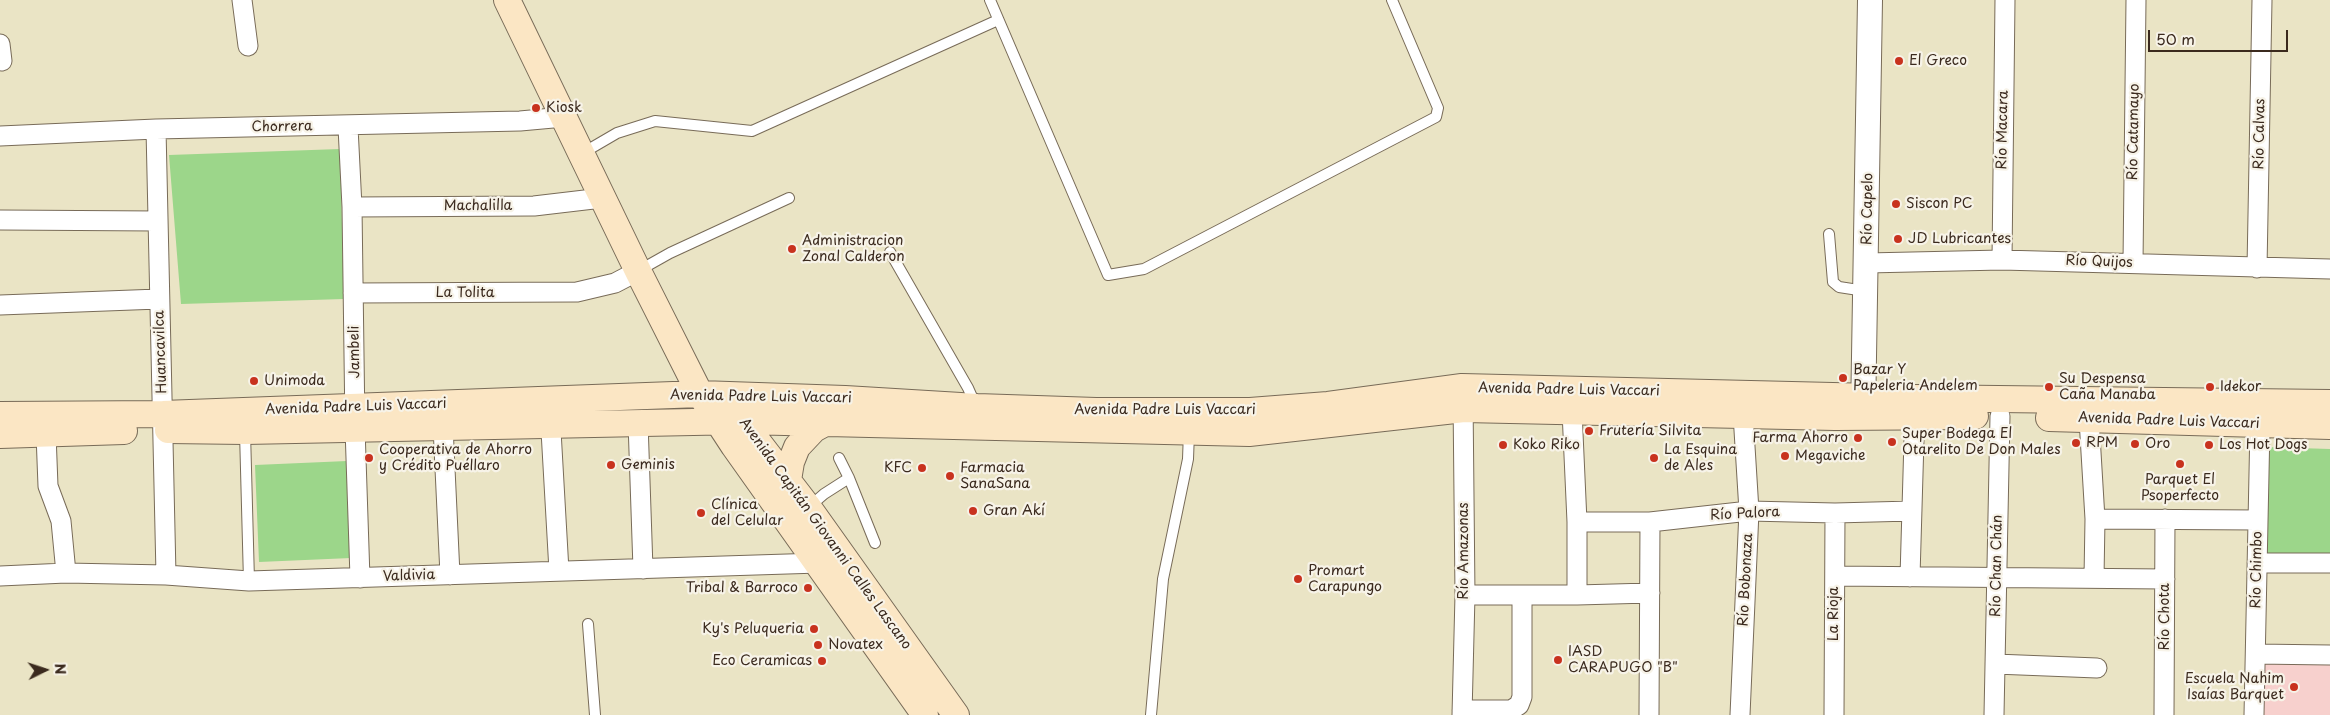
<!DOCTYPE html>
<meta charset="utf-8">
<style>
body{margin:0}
#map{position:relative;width:2330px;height:715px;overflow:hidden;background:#eae4c5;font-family:"Playpen Sans",sans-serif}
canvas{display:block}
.north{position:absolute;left:20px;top:645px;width:50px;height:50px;-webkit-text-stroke:4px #f7f3e8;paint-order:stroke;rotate:86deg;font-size:14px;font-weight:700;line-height:20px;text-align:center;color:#3b2a1e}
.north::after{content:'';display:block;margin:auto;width:18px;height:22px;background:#3b2a1e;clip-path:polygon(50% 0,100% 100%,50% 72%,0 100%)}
.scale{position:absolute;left:2148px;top:30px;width:140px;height:22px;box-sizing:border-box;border:2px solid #3b2a1e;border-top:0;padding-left:6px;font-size:15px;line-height:18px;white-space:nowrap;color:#3b2a1e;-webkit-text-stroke:4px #f7f3e8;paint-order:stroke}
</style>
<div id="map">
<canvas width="2330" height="715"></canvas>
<div class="north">N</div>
<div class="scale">50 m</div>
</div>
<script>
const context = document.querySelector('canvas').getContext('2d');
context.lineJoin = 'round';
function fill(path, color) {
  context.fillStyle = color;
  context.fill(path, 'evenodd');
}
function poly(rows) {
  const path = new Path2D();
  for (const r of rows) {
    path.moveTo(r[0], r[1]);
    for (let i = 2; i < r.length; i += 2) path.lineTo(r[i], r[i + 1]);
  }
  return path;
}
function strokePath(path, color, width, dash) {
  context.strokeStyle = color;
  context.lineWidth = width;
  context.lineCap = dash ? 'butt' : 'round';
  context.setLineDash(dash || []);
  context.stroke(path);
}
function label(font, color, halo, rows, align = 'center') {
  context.font = font + ' "Playpen Sans",sans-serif';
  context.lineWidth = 4.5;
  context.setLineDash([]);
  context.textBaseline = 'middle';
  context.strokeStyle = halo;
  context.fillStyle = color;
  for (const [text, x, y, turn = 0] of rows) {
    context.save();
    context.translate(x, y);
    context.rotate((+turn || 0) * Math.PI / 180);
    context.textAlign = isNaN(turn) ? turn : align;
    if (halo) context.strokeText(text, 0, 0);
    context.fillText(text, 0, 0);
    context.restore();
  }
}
fill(poly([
 [2259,656,2330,658,2330,715,2258,715]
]), '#f7d0cd');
fill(poly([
 [340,149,344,299,181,304,169,155],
 [2266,447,2330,449,2330,569,2265,569],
 [347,461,351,558,259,562,255,465]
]), '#9cd68a');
const service = poly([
 [990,0,1108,275,1144,269,1436,117,1438,108,1392,0],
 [581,154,617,133,655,121,752,131,998,20],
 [1829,234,1833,282,1839,287,1865,291],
 [890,252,968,388,976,406],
 [638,271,670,253,789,198],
 [245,432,249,581],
 [839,458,849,478],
 [809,507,824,494,849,478,875,543],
 [588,624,595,715],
 [1151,715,1163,579,1188,459,1189,432]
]);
const minor = poly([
 [242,0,248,46],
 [0,44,2,61],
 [348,127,352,207,355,428,360,578],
 [156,129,166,575],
 [0,136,156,129,520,121,564,117],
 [352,207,534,206,602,198],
 [0,220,157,221],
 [2002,260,2005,0],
 [1867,263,2002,260,2330,269],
 [2133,263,2136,0],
 [2257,268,2262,0],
 [353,293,577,292,615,283,638,271],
 [0,305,159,299],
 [1572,411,1577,522,1577,595],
 [550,413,559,571],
 [2089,419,2095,519,2094,578],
 [638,422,643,569],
 [443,426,450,575],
 [46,434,48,486,61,521,66,573],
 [2095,519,2258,520],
 [1577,522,1650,522,1749,511,1835,513,1912,511],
 [2257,563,2330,563],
 [0,576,66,573,166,575,249,581,819,563],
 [1835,576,2165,579],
 [1910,577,1915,405],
 [1465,595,1577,595,1650,593],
 [2256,654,2330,655],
 [1995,664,2097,668],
 [1462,710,1511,710,1519,705,1522,697,1522,595],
 [1462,715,1465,595,1463,398],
 [1649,715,1650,522],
 [1740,715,1749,511,1743,414],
 [1834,715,1835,513],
 [1994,715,2000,416],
 [2164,715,2165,519],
 [2254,715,2260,425]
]);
const tertiary = poly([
 [1863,416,1870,0]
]);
const secondary = poly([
 [507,0,638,271,700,394,734,446,925,715],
 [735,412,808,507,956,715],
 [0,415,163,414,700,394,845,399,977,407,1096,411,1250,411,1328,405,1462,387,1915,398,2330,403],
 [2049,418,2330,426],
 [168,430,245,431,743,421,1249,433,1464,409,1835,417,1975,416],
 [0,435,124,431],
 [788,480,791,462,797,447,814,429,827,422]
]);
strokePath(service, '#786b58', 12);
strokePath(minor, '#786b58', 21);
strokePath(tertiary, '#786b58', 26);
strokePath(secondary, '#786b58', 28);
strokePath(service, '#fff', 10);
strokePath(minor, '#fff', 19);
strokePath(tertiary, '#fff', 24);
strokePath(secondary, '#fbe6c4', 26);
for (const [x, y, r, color] of [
 [1899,61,5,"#c8321e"],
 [536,108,5,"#c8321e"],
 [1896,204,5,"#c8321e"],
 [1898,239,5,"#c8321e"],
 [792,249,5,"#c8321e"],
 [1843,378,5,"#c8321e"],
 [254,381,5,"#c8321e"],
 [2049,387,5,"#c8321e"],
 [2210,387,5,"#c8321e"],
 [1589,431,5,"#c8321e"],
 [1858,438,5,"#c8321e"],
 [1892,442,5,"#c8321e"],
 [2076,443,5,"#c8321e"],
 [2135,444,5,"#c8321e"],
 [1503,445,5,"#c8321e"],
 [2209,445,5,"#c8321e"],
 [1785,456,5,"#c8321e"],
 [369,458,5,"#c8321e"],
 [1654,458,5,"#c8321e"],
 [2180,464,5,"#c8321e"],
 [611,465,5,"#c8321e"],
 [922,468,5,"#c8321e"],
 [950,476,5,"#c8321e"],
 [973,511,5,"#c8321e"],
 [701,513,5,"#c8321e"],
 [1298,579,5,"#c8321e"],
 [808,588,5,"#c8321e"],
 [814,629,5,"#c8321e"],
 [818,645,5,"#c8321e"],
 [1558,660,5,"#c8321e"],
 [822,661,5,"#c8321e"],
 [2294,687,5,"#c8321e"]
]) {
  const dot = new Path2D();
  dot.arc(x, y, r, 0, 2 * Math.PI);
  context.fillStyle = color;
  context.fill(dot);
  strokePath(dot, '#f7f3e8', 2);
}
label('14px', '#3b2a1e', '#f7f3e8', [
 ["El Greco",1909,61],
 ["Kiosk",546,108],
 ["Siscon PC",1906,204],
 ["JD Lubricantes",1908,239],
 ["Administracion",802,241],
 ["Zonal Calderon",802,257],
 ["Bazar Y",1853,370],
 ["Papeleria Andelem",1853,386],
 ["Su Despensa",2059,379],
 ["Caña Manaba",2059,395],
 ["Unimoda",264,381],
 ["Idekor",2220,387],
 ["Frutería Silvita",1599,431],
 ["Super Bodega El",1902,434],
 ["Otarelito De Don Males",1902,450],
 ["Farma Ahorro",1848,438,"right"],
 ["RPM",2086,443],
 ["Oro",2145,444],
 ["Koko Riko",1513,445],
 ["Los Hot Dogs",2219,445],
 ["Cooperativa de Ahorro",379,450],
 ["y Crédito Puéllaro",379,466],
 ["La Esquina",1664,450],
 ["de Ales",1664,466],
 ["Megaviche",1795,456],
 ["Geminis",621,465],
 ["KFC",912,468,"right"],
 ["Farmacia",960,468],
 ["SanaSana",960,484],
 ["Parquet El",2180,480,"center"],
 ["Psoperfecto",2180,496,"center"],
 ["Clínica",711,505],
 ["del Celular",711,521],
 ["Gran Akí",983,511],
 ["Promart",1308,571],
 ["Carapungo",1308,587],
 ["Tribal & Barroco",798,588,"right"],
 ["Ky's Peluqueria",804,629,"right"],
 ["Novatex",828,645],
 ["IASD",1568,652],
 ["CARAPUGO \"B\"",1568,668],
 ["Eco Ceramicas",812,661,"right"],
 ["Escuela Nahim",2284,679,"right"],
 ["Isaías Barquet",2284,695,"right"]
], 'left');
label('14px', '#3b2a1e', '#f7f3e8', [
 ["Chorrera",282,127,-1],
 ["Río Macara",2003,130,-89],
 ["Río Catamayo",2134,132,-89],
 ["Río Calvas",2260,134,-89],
 ["Machalilla",478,206],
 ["Río Capelo",1868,209,-89],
 ["Río Quijos",2099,262,2],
 ["La Tolita",465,293],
 ["Huancavilca",161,352,-92],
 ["Jambeli",355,352,-91],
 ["Avenida Padre Luis Vaccari",1569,390,1],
 ["Avenida Padre Luis Vaccari",761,397,1],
 ["Avenida Padre Luis Vaccari",356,407,-2],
 ["Avenida Padre Luis Vaccari",1165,410],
 ["Avenida Padre Luis Vaccari",2169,421,2],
 ["Río Palora",1745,514,-3],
 ["Avenida Capitán Giovanni Calles Lascano",825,534,54],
 ["Río Amazonas",1464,551,-90],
 ["Río Chan Chán",1997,566,-89],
 ["Río Chimbo",2257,570,-89],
 ["Valdivia",409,576,-2],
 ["Río Bobonaza",1746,580,-87],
 ["La Rioja",1834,614,-90],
 ["Río Chota",2165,617,-90]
]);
</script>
